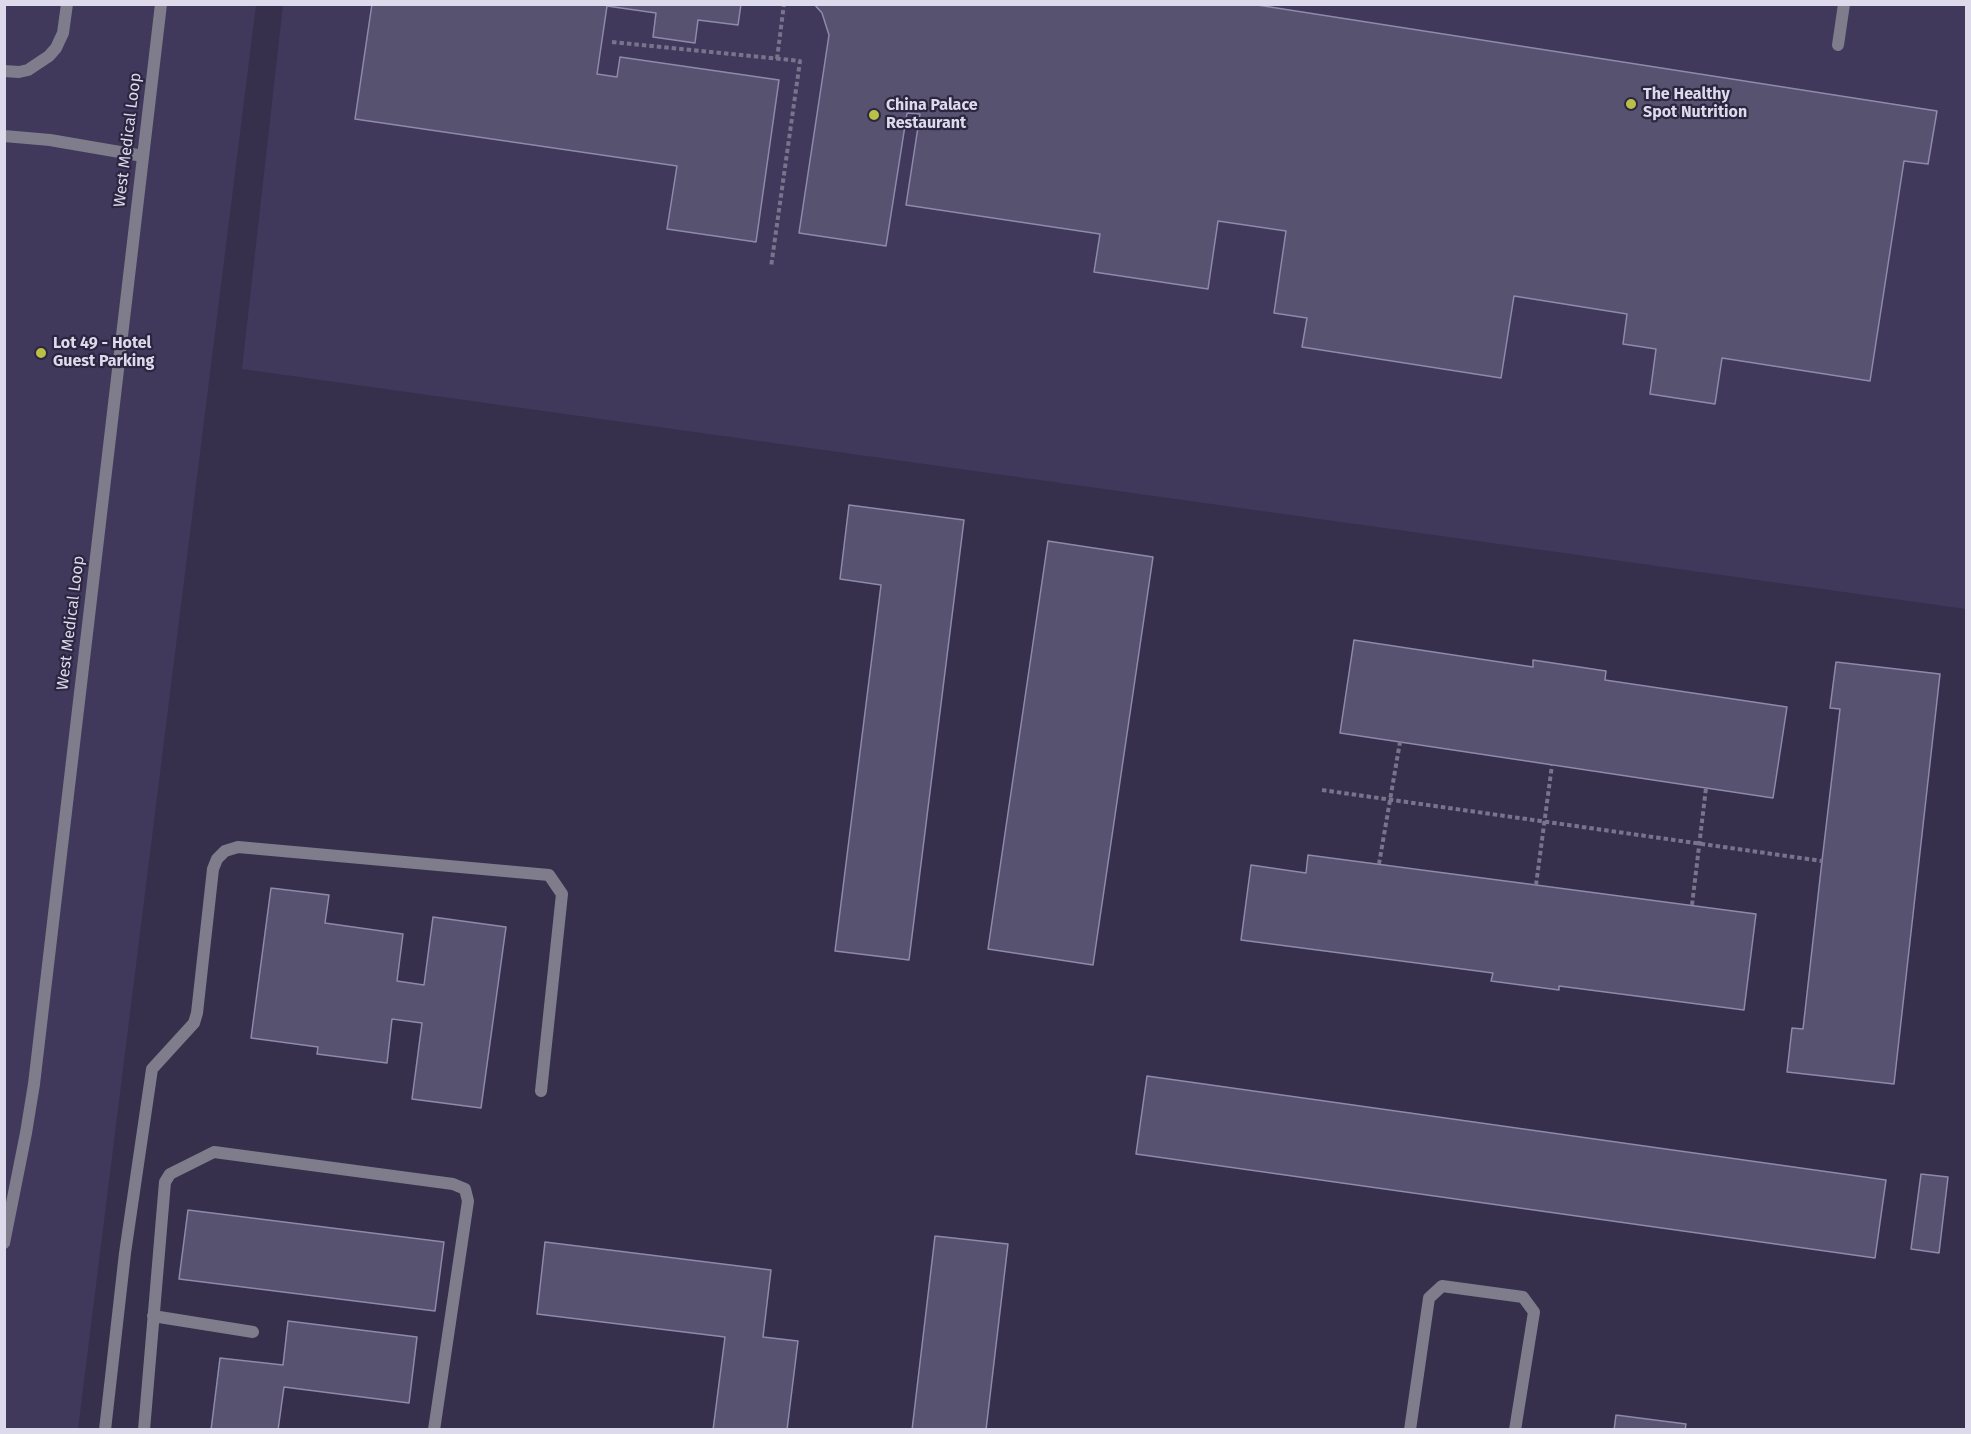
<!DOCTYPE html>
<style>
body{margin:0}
#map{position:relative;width:1971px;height:1434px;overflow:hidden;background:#36304c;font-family:"Fira Sans",sans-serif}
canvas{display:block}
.frame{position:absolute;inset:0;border:6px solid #dcdaeb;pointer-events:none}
</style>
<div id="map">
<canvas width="1971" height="1434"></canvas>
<div class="frame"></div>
</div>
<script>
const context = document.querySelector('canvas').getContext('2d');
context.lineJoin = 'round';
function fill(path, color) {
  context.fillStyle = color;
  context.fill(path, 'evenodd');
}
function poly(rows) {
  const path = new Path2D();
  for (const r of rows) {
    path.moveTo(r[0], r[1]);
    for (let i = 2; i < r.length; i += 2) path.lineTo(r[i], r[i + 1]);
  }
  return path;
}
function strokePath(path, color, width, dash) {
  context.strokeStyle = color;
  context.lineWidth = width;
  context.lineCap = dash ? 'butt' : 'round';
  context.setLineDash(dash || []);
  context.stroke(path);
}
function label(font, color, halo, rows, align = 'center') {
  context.font = font + ' "Fira Sans",sans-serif';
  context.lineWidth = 4.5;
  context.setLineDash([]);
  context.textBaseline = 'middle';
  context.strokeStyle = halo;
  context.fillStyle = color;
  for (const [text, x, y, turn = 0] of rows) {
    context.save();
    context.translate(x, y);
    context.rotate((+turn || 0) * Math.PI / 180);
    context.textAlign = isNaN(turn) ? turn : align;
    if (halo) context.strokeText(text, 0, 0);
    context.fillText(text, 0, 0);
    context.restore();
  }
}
fill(poly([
 [5,5,256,5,78,1429,5,1430],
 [283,5,1966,5,1966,609,242,369]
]), '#40395c');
const building = poly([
 [372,4,741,4,738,25,698,20,695,43,653,37,656,13,607,6,597,74,617,77,620,57,779,80,756,242,667,229,677,166,355,119,372,4],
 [814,4,1251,4,1937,111,1928,164,1904,161,1870,381,1722,358,1715,404,1650,394,1656,349,1623,344,1627,314,1514,296,1501,378,1302,347,1307,318,1274,313,1286,231,1218,221,1208,289,1094,272,1100,234,906,205,920,114,907,113,886,246,799,233,829,35,822,13,814,4],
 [849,505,964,520,909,960,835,951,881,585,840,579,849,505],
 [1048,541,1153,557,1093,965,988,949,1048,541],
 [1354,640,1533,667,1533,660,1606,671,1605,680,1787,707,1773,798,1340,733,1354,640],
 [1836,662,1940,674,1894,1084,1787,1072,1792,1028,1803,1029,1822,861,1840,709,1830,708,1836,662],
 [1308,855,1756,914,1744,1010,1559,986,1559,990,1491,981,1493,973,1241,940,1251,865,1306,873,1308,855],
 [271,888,329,895,325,923,403,934,397,981,424,985,433,917,506,927,481,1108,412,1099,422,1023,392,1019,387,1063,317,1054,318,1047,251,1038,271,888],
 [1147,1076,1886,1180,1875,1258,1136,1154,1147,1076],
 [1921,1174,1948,1177,1939,1253,1911,1249,1921,1174],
 [188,1210,444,1242,435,1311,179,1279,188,1210],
 [935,1236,1008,1244,986,1430,912,1430,935,1236],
 [545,1242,771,1270,763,1337,798,1341,787,1430,713,1430,725,1337,537,1314,545,1242],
 [288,1321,417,1337,409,1403,284,1387,278,1430,211,1430,220,1358,283,1365,288,1321],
 [1616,1415,1686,1424,1685,1430,1614,1430,1616,1415]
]);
fill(building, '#575270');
strokePath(building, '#8f8aab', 1.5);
strokePath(poly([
 [612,42,800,61,771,267],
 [777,59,784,4],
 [1322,790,1822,861],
 [1379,864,1400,742],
 [1536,885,1552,765],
 [1692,905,1706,788]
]), '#78748b', 4, [4.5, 3]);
strokePath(poly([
 [1838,45,1844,4],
 [4,71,19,72,28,70,49,56,56,48,63,33,67,4],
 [153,1316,253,1332],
 [105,1430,125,1253,152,1069,194,1023,197,1013,213,869,217,859,225,851,238,847,549,875,562,894,541,1091],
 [144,1430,165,1182,170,1174,214,1152,453,1184,465,1189,468,1201,434,1430],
 [1410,1430,1429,1298,1442,1286,1523,1297,1534,1312,1515,1430]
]), '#7f7d8b', 12);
strokePath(poly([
 [4,136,50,140,143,156],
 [4,1243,26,1133,34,1084,161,4]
]), '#7f7d8b', 12);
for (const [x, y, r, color] of [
 [1631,104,6,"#bac045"],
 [874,115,6,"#bac045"],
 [41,353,6,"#bac045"]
]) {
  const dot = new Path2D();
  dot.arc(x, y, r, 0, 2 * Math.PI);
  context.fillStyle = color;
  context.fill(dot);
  strokePath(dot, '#2c2641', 2);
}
label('bold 16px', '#dcdaeb', '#2c2641', [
 ["The Healthy",1643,95],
 ["Spot Nutrition",1643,113],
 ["China Palace",886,106],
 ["Restaurant",886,124],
 ["Lot 49 - Hotel",53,344],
 ["Guest Parking",53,362]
], 'left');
label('16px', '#dcdaeb', '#2c2641', [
 ["West Medical Loop",128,140,-83],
 ["West Medical Loop",71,623,-83]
]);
</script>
